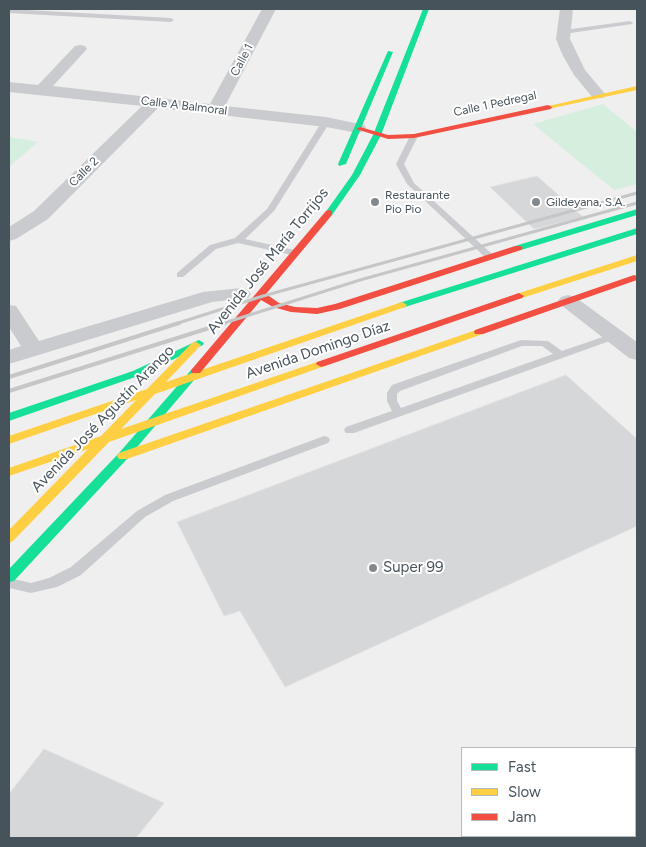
<!DOCTYPE html>
<meta charset="utf-8">
<style>
body{margin:0}
#map{position:relative;width:646px;height:847px;overflow:hidden;background:#f0efef;font-family:Figtree,sans-serif}
canvas{display:block}
.frame{position:absolute;inset:0;border:10px solid #47535b;pointer-events:none}
.legend{position:absolute;left:461px;top:747px;width:175px;height:90px;box-sizing:border-box;background:#fff;border:1px solid #b5babd;margin:0;padding:6px 9px;list-style:none;font-size:15px;color:#47535b}
.legend li{display:flex;align-items:center;gap:10px;height:25px}
.legend b{width:25px;border:1px solid #b5babd}
</style>
<div id="map">
<canvas width="646" height="847"></canvas>
<div class="frame"></div>
<ul class="legend">
<li><b style="height:6px;background:#16e098"></b>Fast</li>
<li><b style="height:6px;background:#ffcf43"></b>Slow</li>
<li><b style="height:6px;background:#f24e42"></b>Jam</li>
</ul>
</div>
<script>
const context = document.querySelector('canvas').getContext('2d');
context.lineJoin = 'round';
function fill(path, color) {
  context.fillStyle = color;
  context.fill(path, 'evenodd');
}
function poly(rows) {
  const path = new Path2D();
  for (const r of rows) {
    path.moveTo(r[0], r[1]);
    for (let i = 2; i < r.length; i += 2) path.lineTo(r[i], r[i + 1]);
  }
  return path;
}
function strokePath(path, color, width, dash) {
  context.strokeStyle = color;
  context.lineWidth = width;
  context.lineCap = dash ? 'butt' : 'round';
  context.setLineDash(dash || []);
  context.stroke(path);
}
function label(font, color, halo, rows, align = 'center') {
  context.font = font + ' Figtree,sans-serif';
  context.lineWidth = 4;
  context.setLineDash([]);
  context.textBaseline = 'middle';
  context.strokeStyle = halo;
  context.fillStyle = color;
  for (const [text, x, y, turn = 0] of rows) {
    context.save();
    context.translate(x, y);
    context.rotate((+turn || 0) * Math.PI / 180);
    context.textAlign = isNaN(turn) ? turn : align;
    if (halo) context.strokeText(text, 0, 0);
    context.fillText(text, 0, 0);
    context.restore();
  }
}
fill(poly([
 [603,104,637,132,637,184,614,190,533,124],
 [9,137,38,142,9,167]
]), '#d5eedd');
const building = poly([
 [537,176,583,217,534,229,490,187,537,176],
 [566,375,637,439,637,526,285,687,240,611,224,616,177,522,566,375],
 [44,749,164,803,136,838,9,838,9,794,44,749]
]);
fill(building, '#d6d7d8');
strokePath(building, '#e1e1e2', 1);
fill(poly([
 [9,9,171,18,174,20,171,22,9,13,9,9],
 [630,21,633,23,632,24,564,34,561,32,564,30,630,21],
 [323,120,330,122,274,211,245,239,299,251,299,255,296,256,238,243,216,249,183,277,177,277,177,273,210,245,235,238,267,209,323,120],
 [411,134,418,136,404,164,414,183,493,255,493,259,487,259,407,184,396,164,411,134],
 [614,333,618,334,619,336,618,338,354,433,346,433,344,430,346,427,392,411,387,401,387,393,392,385,521,340,548,341,562,351,614,333],
 [522,346,542,346,553,354,401,408,397,401,397,394,400,391,522,346],
 [324,436,328,437,330,440,328,443,173,501,145,517,81,575,57,587,31,593,9,588,9,578,31,583,49,578,71,567,137,511,165,495,324,436]
]), '#c9cbce');
fill(poly([
 [262,9,276,9,225,106,326,117,364,125,366,128,364,131,358,133,326,127,158,108,48,219,16,239,9,241,9,227,34,211,142,106,9,92,9,82,38,85,75,46,80,45,85,46,87,49,53,86,210,104,262,9],
 [560,9,573,9,570,39,585,70,606,95,603,98,593,98,574,75,562,54,556,39,560,9],
 [241,288,248,290,251,294,248,298,212,302,9,364,9,350,21,346,9,327,9,305,16,306,39,341,203,292,241,288],
 [568,295,575,297,637,342,637,360,629,358,561,305,558,301,561,297,568,295]
]), '#c9cbce');
fill(poly([
 [423,9,429,9,381,135,360,175,332,215,326,215,325,213,352,175,373,135,423,9],
 [388,51,393,52,346,164,339,166,338,164,388,51],
 [637,209,637,215,521,250,515,250,513,248,515,246,637,209],
 [637,228,637,234,405,307,402,308,397,305,399,303,637,228],
 [199,340,204,343,203,345,141,375,9,421,9,413,133,371,199,340],
 [196,368,201,371,200,373,127,459,14,581,9,582,9,569,119,453,192,369,196,368]
]), '#16e098');
fill(poly([
 [637,86,637,90,548,109,544,107,637,86],
 [637,255,637,261,522,298,519,299,514,296,516,294,637,255],
 [402,302,407,305,405,307,155,394,121,429,317,362,321,361,326,364,325,366,109,442,13,541,9,543,9,530,88,449,9,476,9,468,101,436,136,400,9,444,9,436,147,389,192,343,196,342,201,345,166,382,402,302],
 [479,329,483,330,484,332,483,334,127,459,119,459,117,456,119,453,479,329]
]), '#ffcf43');
fill(poly([
 [548,105,552,107,551,109,414,138,388,139,356,129,360,127,388,135,414,134,548,105],
 [329,210,332,211,332,215,266,294,279,303,295,307,317,308,335,304,515,246,521,246,523,248,521,250,340,309,317,314,291,312,273,307,261,300,200,373,192,373,191,371,192,369,326,211,329,210],
 [634,275,637,276,637,280,483,334,475,334,474,332,475,330,634,275],
 [519,293,524,296,522,298,325,366,321,367,316,364,317,362,519,293]
]), '#f24e42');
strokePath(poly([
 [175,324,263,296,637,193],
 [221,324,360,280,637,203]
]), '#c4c6c8', 3);
strokePath(poly([
 [9,377,179,323],
 [9,391,225,323]
]), '#c4c6c8', 4);
for (const [x, y, r, color] of [
 [375,202,5,"#828a8f"],
 [536,202,5,"#828a8f"],
 [373,568,5,"#828a8f"]
]) {
  const dot = new Path2D();
  dot.arc(x, y, r, 0, 2 * Math.PI);
  context.fillStyle = color;
  context.fill(dot);
  strokePath(dot, '#fff', 2);
}
label('12px', '#47535b', '#fff', [
 ["Calle 1",242,60,-62],
 ["Calle 1 Pedregal",495,104,-12],
 ["Calle A Balmoral",184,106,7],
 ["Calle 2",84,172,-45]
]);
label('12px', '#47535b', '#fff', [
 ["Restaurante",385,195],
 ["Pio Pio",385,209],
 ["Gildeyana, S.A.",546,202]
], 'left');
label('15px', '#47535b', '#fff', [
 ["Avenida José María Torrijos",268,261,-51],
 ["Avenida Domingo Díaz",318,350,-19],
 ["Avenida José Agustín Arango",103,419,-46]
]);
label('15px', '#47535b', '#fff', [
 ["Super 99",383,568]
], 'left');
</script>
